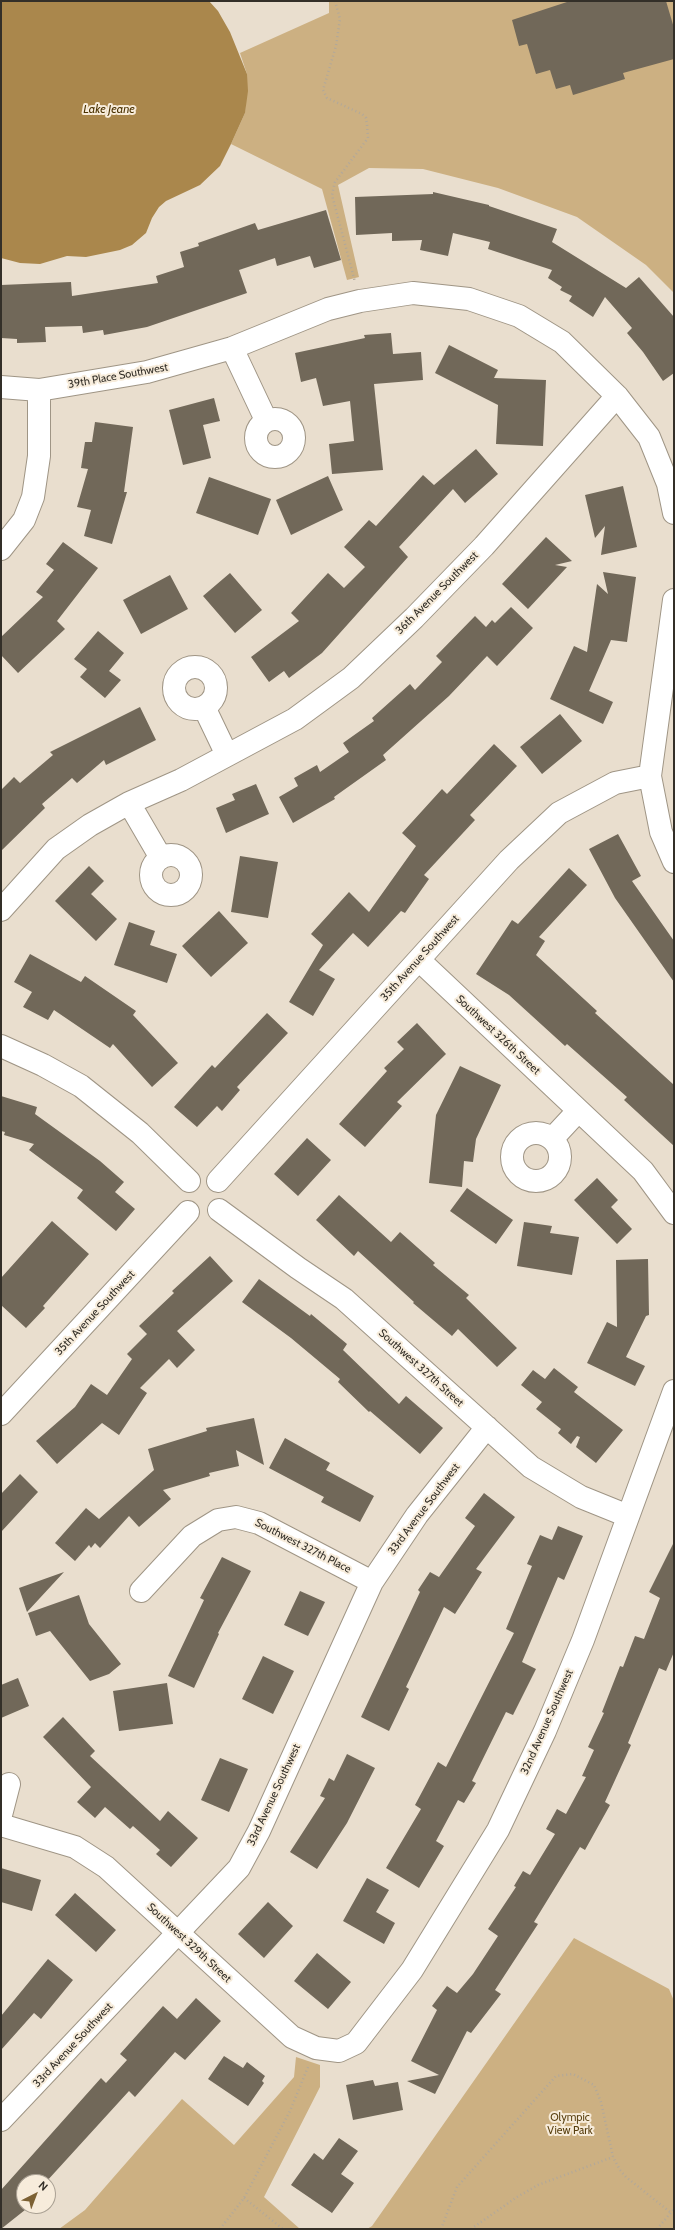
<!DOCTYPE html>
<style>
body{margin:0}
#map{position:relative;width:675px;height:2230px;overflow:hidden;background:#e9dece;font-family:Cabin,sans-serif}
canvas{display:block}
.frame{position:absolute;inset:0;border:2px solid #332f28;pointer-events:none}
.north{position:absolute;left:16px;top:2174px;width:40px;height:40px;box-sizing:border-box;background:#f7ecdb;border:1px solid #a9a093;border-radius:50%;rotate:42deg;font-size:11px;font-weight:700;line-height:16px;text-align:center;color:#332f28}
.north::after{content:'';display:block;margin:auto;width:14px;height:18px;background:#7c6133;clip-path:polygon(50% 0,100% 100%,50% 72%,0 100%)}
</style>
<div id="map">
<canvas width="675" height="2230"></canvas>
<div class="frame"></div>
<div class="north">N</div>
</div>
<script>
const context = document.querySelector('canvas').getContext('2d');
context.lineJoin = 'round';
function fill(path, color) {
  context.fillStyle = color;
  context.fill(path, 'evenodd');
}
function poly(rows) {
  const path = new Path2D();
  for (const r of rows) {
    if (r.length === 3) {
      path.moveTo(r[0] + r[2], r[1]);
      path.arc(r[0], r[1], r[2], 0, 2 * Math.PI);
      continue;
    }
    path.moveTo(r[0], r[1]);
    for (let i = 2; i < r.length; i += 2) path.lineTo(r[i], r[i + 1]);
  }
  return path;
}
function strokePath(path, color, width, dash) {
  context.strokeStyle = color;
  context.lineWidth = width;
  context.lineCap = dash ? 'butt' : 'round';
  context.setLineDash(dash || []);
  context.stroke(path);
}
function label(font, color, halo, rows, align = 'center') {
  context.font = font + ' Cabin,sans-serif';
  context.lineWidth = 4;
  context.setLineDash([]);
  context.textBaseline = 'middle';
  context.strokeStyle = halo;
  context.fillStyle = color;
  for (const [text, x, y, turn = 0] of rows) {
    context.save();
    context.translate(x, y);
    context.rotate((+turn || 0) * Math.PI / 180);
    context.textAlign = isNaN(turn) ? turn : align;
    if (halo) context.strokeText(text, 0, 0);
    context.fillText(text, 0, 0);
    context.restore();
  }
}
fill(poly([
 [329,1,674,1,674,293,646,265,577,217,498,188,423,169,369,168,338,185,359,277,347,280,322,189,231,144,245,113,247,74,240,53,329,13],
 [574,1938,669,1989,674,2001,674,2229,367,2229,372,2226],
 [296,2057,320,2065,320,2087,264,2197,300,2229,59,2229,85,2210,182,2099,234,2145,294,2077]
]), '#ccb082');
fill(poly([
 [1,1,209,1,218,11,230,32,247,74,248,91,245,113,231,144,220,166,200,185,166,201,159,207,152,218,146,233,132,245,120,250,86,257,67,256,40,264,20,263,1,258]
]), '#aa874c');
fill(poly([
 [570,1,666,1,674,28,674,59,623,73,625,79,573,95,570,85,556,89,550,70,536,74,527,44,519,46,512,20],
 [433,192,489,205,489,206,557,229,552,242,626,288,639,277,674,317,674,373,663,381,643,352,627,333,632,328,605,297,593,317,569,301,572,296,560,290,562,287,548,278,552,270,488,249,490,242,453,233,448,256,420,250,422,240,392,241,392,233,356,235,355,197,433,194],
 [326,210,341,260,314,268,310,256,277,266,275,258,239,270,247,293,147,327,104,335,103,330,83,333,82,326,45,327,46,342,17,343,17,339,1,338,1,285,71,282,72,296,158,283,156,276,184,267,180,252,199,246,198,243,255,223,258,230],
 [391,333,393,354,421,352,423,380,374,384,383,470,332,474,329,444,354,441,350,401,323,406,316,378,301,382,295,353,365,338,364,335],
 [449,345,498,370,494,378,546,380,543,446,496,444,498,405,435,373],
 [214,398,220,421,203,425,211,458,183,465,169,410],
 [95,422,133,427,124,492,127,492,112,544,84,536,91,510,77,507,88,469,81,468,85,442,92,442],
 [476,449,498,474,465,503,453,489,399,547,408,557,322,653,289,678,284,671,269,682,251,657,299,621,291,613,328,573,344,588,365,567,344,547,369,520,376,526,423,475,434,485],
 [328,476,343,510,291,535,276,500],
 [209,477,271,499,258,535,196,513],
 [623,486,637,547,601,555,605,526,595,538,585,495],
 [546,537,572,561,555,565,567,567,528,609,502,584],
 [63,542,98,568,57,621,65,629,18,673,1,655,1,637,43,597,36,592,54,570,46,564],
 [603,572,636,577,627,642,611,640,589,691,613,702,603,724,550,699,574,646,587,652,597,584,608,594],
 [230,573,262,610,235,633,203,596],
 [170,575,188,609,141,634,123,600],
 [511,607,533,628,497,666,487,656,449,696,383,755,386,760,334,797,335,799,293,823,279,797,298,786,294,778,317,765,320,772,349,752,343,743,374,721,372,718,410,684,415,690,442,662,436,656,475,616,486,627,492,620,495,623],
 [98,631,124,653,109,671,121,680,105,698,80,677,87,669,74,659],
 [140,707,156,740,106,765,104,760,77,783,72,778,42,804,45,808,1,851,1,790,14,777,20,783,53,755,50,752],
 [560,714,582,741,542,774,520,747],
 [494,744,517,766,470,815,475,820,424,875,429,879,405,913,401,911,368,947,353,933,319,970,335,979,313,1016,289,1002,323,945,311,934,349,892,369,912,416,846,402,833,442,789,447,794],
 [256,784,269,814,226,833,216,808,235,800,232,794],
 [618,834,641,876,632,881,674,941,674,982,615,898,589,849],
 [240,856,278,862,268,918,231,912],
 [89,866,104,881,91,894,117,919,96,941,55,901],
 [569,868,587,885,539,937,545,941,536,955,597,1011,595,1013,674,1085,674,1146,624,1100,627,1097,567,1044,565,1046,509,995,476,974,512,920,518,924],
 [219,911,248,943,211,977,182,946],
 [129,922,155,931,150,945,177,954,167,983,114,965],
 [30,954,81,982,85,976,136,1011,133,1015,178,1063,152,1087,113,1044,110,1048,54,1010,48,1020,23,1007,32,992,14,982],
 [267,1013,288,1033,237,1087,240,1090,222,1111,217,1106,197,1127,174,1107,212,1065,215,1068],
 [417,1023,446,1054,397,1102,402,1106,365,1147,339,1124,387,1071,384,1068,404,1049,397,1042],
 [460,1066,501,1085,476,1139,473,1162,464,1161,462,1187,429,1183,436,1115],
 [1,1096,37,1107,35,1114,100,1161,124,1182,115,1192,135,1209,116,1231,77,1198,83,1190,29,1150,34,1144,4,1135,5,1132,1,1131],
 [307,1138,331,1160,298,1196,274,1174],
 [597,1178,618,1200,611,1207,632,1229,617,1244,574,1200],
 [467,1188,513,1220,496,1244,450,1211],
 [339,1195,391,1242,400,1232,435,1263,433,1265,469,1295,466,1298,517,1348,497,1367,458,1329,452,1336,413,1303,414,1302,358,1251,354,1256,316,1220],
 [52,1221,89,1254,43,1306,45,1308,26,1328,1,1305,1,1278],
 [524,1222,552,1226,550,1233,579,1237,572,1275,517,1266],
 [210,1256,233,1281,177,1331,195,1350,177,1368,169,1359,140,1388,147,1393,119,1435,102,1423,57,1464,36,1441,75,1407,91,1384,107,1395,132,1359,127,1354,147,1334,139,1326,174,1293,172,1291],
 [648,1259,649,1315,646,1316,626,1357,645,1366,635,1386,587,1363,607,1322,617,1327,616,1260],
 [259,1279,310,1316,311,1314,347,1344,343,1350,399,1404,406,1396,443,1428,420,1454,370,1411,369,1412,338,1382,340,1379,291,1338,242,1302],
 [554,1368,578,1387,574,1392,623,1430,596,1463,576,1447,580,1437,577,1436,571,1444,558,1433,561,1429,536,1409,542,1402,521,1385,533,1370,545,1379],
 [254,1418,264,1465,236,1450,239,1466,209,1473,210,1476,163,1490,171,1499,139,1527,129,1516,100,1548,95,1543,91,1548,89,1545,75,1561,55,1543,86,1508,99,1519,154,1470,148,1449,207,1431,206,1428],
 [285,1438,330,1463,326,1470,374,1496,360,1522,321,1502,324,1497,269,1468],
 [20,1474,38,1492,1,1532,1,1494],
 [484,1493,515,1517,476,1569,482,1572,455,1614,444,1607,406,1687,409,1689,389,1731,361,1717,420,1592,418,1590,430,1572,439,1577,475,1526,465,1518],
 [558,1526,583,1536,564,1580,558,1577,522,1662,536,1669,513,1715,506,1712,472,1781,476,1783,464,1803,458,1800,436,1841,444,1846,419,1888,386,1868,421,1809,415,1805,438,1762,446,1767,514,1633,506,1629,532,1566,527,1564,540,1535,552,1540],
 [674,1542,674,1652,666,1671,659,1668,628,1743,631,1745,605,1802,610,1805,585,1850,580,1847,534,1922,538,1924,495,1990,501,1994,471,2033,467,2031,435,2094,407,2081,439,2075,411,2061,437,2010,432,2006,447,1986,457,1993,473,1974,498,1936,488,1929,516,1887,514,1886,523,1871,530,1875,555,1834,546,1829,557,1809,566,1814,586,1777,582,1776,594,1750,588,1747,604,1713,602,1712,620,1666,623,1667,635,1636,644,1639,660,1598,649,1592],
 [222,1557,251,1571,218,1633,219,1634,194,1688,168,1676,204,1600,200,1598],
 [64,1572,27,1612,19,1588],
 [300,1591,325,1602,308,1636,284,1625],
 [79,1595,89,1624,121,1664,109,1674,90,1681,50,1631,36,1636,28,1613],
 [263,1656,294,1671,273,1714,242,1699],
 [18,1678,29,1706,1,1718,1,1685],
 [167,1683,173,1724,119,1731,113,1691],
 [63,1717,95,1751,90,1756,160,1821,168,1811,198,1838,171,1867,156,1854,160,1850,133,1826,130,1829,105,1807,95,1818,77,1802,91,1787,43,1737],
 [347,1754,375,1768,347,1823,317,1869,290,1852,325,1798,320,1796,329,1778,334,1781],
 [220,1758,248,1769,229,1812,201,1800],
 [1,1868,41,1880,32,1911,1,1902],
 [367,1878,389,1890,376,1912,395,1923,384,1944,343,1921],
 [75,1893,116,1930,96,1952,55,1915],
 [268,1902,293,1926,264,1958,238,1934],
 [317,1953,351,1982,328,2009,294,1981],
 [48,1959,73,1980,41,2019,34,2013,1,2050,1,2016],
 [196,1998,221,2021,185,2060,175,2052,135,2097,129,2091,46,2182,24,2182,24,2206,30,2206,1,2229,1,2190,101,2078,106,2083,127,2060,120,2054,163,2006,177,2019],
 [224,2056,243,2068,247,2062,265,2076,262,2081,264,2083,248,2106,208,2079],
 [373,2080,375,2086,398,2082,403,2110,353,2120,346,2085],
 [339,2138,358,2151,341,2174,354,2183,332,2213,291,2185,314,2153,323,2160]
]), '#716859');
const minor = poly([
 [232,348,266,420],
 [1,387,39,390,147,372,232,348,328,309,360,301,413,293,469,299,519,316,562,342,617,396,649,437,668,484,674,513],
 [275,438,19],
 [1,549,24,520,33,497,39,456,39,390],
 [674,600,650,776,661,832,674,862],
 [195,688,21],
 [204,707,227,755],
 [129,803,161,858],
 [171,875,20],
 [1,910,56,849,90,825,129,803,181,780,295,719,351,678,414,618,484,546,617,396],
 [419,960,643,1171,674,1213],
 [1,1046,43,1065,81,1086,140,1133,189,1181],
 [536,1157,24],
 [552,1139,578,1111],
 [218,1181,509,860,559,813,615,783,650,776],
 [219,1210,298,1268,344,1299,531,1467,581,1497,628,1516],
 [1,1414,188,1212],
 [141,1591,192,1536,218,1520,236,1517,259,1523,372,1582],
 [1,1815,9,1784],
 [1,1825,75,1847,106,1867,292,2037,316,2048,339,2051,356,2043,412,1970,498,1830,545,1731,583,1640,674,1391],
 [1,2120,239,1868,259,1831,372,1582,417,1515,487,1427]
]);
strokePath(minor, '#9f9585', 24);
strokePath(poly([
 [335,1,340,19,336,46,323,90,327,98,362,114,366,118,367,125,368,138,335,182,332,195,355,282],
 [244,2198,283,2229],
 [220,2229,244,2198,290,2111,308,2067],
 [441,2229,457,2187,556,2076,573,2074,594,2085,601,2102,613,2157,620,2170,626,2177,670,2212],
 [471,2229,517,2197,538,2185,613,2157],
 [657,2229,674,2209]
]), '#b1a89b', 2.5, [1, 3]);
strokePath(minor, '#fff', 22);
label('11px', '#332f28', '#f7ecdb', [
 ["39th Place Southwest",118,376,-10],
 ["36th Avenue Southwest",437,593,-45],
 ["35th Avenue Southwest",420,958,-48],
 ["Southwest 326th Street",498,1035,43],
 ["35th Avenue Southwest",95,1313,-47],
 ["Southwest 327th Street",421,1368,42],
 ["33rd Avenue Southwest",424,1509,-53],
 ["Southwest 327th Place",303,1546,27],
 ["32nd Avenue Southwest",547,1722,-66],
 ["33rd Avenue Southwest",274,1795,-65],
 ["Southwest 329th Street",189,1943,43],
 ["33rd Avenue Southwest",73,2045,-47]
]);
label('11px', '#583f0f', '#f7ecdb', [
 ["Olympic",570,2118],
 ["View Park",570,2131]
]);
label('italic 12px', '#4b3200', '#f7ecdb', [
 ["Lake Jeane",109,109]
]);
</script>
